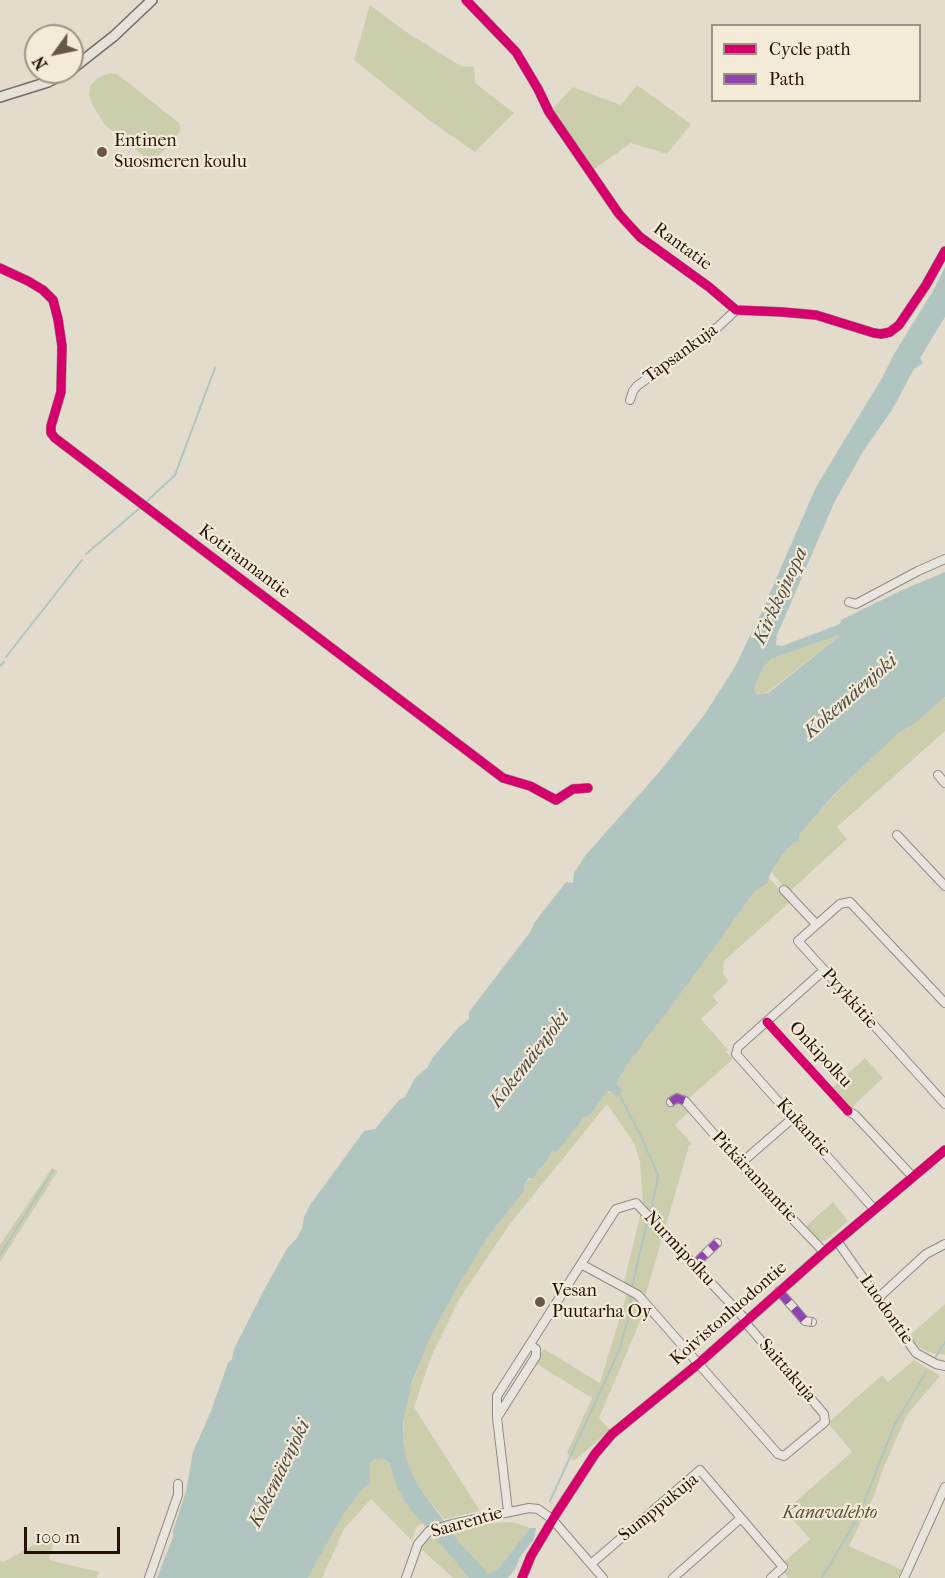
<!DOCTYPE html>
<meta charset="utf-8">
<style>
body{margin:0}
#map{position:relative;width:945px;height:1578px;overflow:hidden;background:#e3dccd;font-family:"IM FELL French Canon",serif}
canvas{display:block}
.legend{position:absolute;left:711px;top:24px;width:210px;height:78px;box-sizing:border-box;background:#f3ead8;border:2px solid #a19383;margin:0;padding:8px 10px;list-style:none;font-size:18px;color:#261003}
.legend li{display:flex;align-items:center;gap:12px;height:30px}
.legend b{width:30px;border:2px solid #a19383}
.north{position:absolute;left:24px;top:24px;width:60px;height:60px;box-sizing:border-box;background:#f3ead8;border:2px solid #a19383;border-radius:50%;rotate:237deg;font-size:16px;font-weight:700;line-height:24px;text-align:center;color:#261003}
.north::after{content:'';display:block;margin:auto;width:21px;height:27px;background:#68574a;clip-path:polygon(50% 0,100% 100%,50% 72%,0 100%)}
.scale{position:absolute;left:24px;top:1527px;width:96px;height:27px;box-sizing:border-box;border:3px solid #261003;border-top:0;padding-left:8px;font-size:18px;line-height:21px;white-space:nowrap;color:#261003;-webkit-text-stroke:4px #f3ead8;paint-order:stroke}
</style>
<div id="map">
<canvas width="945" height="1578"></canvas>
<ul class="legend">
<li><b style="height:8px;background:#d6006c"></b>Cycle path</li>
<li><b style="height:8px;background:#8e44ad"></b>Path</li>
</ul>
<div class="north">N</div>
<div class="scale">100 m</div>
</div>
<script>
const context = document.querySelector('canvas').getContext('2d');
context.lineJoin = 'round';
function fill(path, color) {
  context.fillStyle = color;
  context.fill(path, 'evenodd');
}
function poly(rows) {
  const path = new Path2D();
  for (const r of rows) {
    path.moveTo(r[0], r[1]);
    for (let i = 2; i < r.length; i += 2) path.lineTo(r[i], r[i + 1]);
  }
  return path;
}
function strokePath(path, color, width, dash) {
  context.strokeStyle = color;
  context.lineWidth = width;
  context.lineCap = dash ? 'butt' : 'round';
  context.setLineDash(dash || []);
  context.stroke(path);
}
function label(font, color, halo, rows, align = 'center') {
  context.font = font + ' "IM FELL French Canon",serif';
  context.lineWidth = 4.5;
  context.setLineDash([]);
  context.textBaseline = 'middle';
  context.strokeStyle = halo;
  context.fillStyle = color;
  for (const [text, x, y, turn = 0] of rows) {
    context.save();
    context.translate(x, y);
    context.rotate((+turn || 0) * Math.PI / 180);
    context.textAlign = isNaN(turn) ? turn : align;
    if (halo) context.strokeText(text, 0, 0);
    context.fillText(text, 0, 0);
    context.restore();
  }
}
fill(poly([
 [370,5,409,34,461,66,474,67,475,83,514,113,475,152,429,120,354,60],
 [110,73,117,74,179,123,181,130,171,144,155,159,150,159,145,157,104,124,92,104,89,95,90,86,98,78],
 [637,85,691,124,667,154,631,143,590,172,549,112,573,87,621,105],
 [838,634,837,638,766,693,756,696,754,689,758,679,763,668,771,659],
 [945,697,945,731,837,827,847,839,789,892,771,872,781,857,793,843,799,841,799,835,852,775,895,736,908,728],
 [769,878,791,901,724,961,723,974,729,981,712,996,718,1003,701,1019,728,1050,726,1052,733,1059,688,1099,695,1106,675,1125,692,1144,689,1146,645,1297,656,1309,650,1314,645,1310,599,1418,610,1430,574,1461,567,1453,592,1398,535,1363,544,1349,600,1383,627,1293,624,1282,643,1204,640,1162,634,1143,607,1104,510,1224,460,1298,431,1357,414,1407,480,1511,444,1519,418,1485,407,1461,403,1439,404,1414,407,1396,432,1334,459,1284,490,1234,524,1191,525,1183,537,1173,539,1168,548,1160,551,1151,555,1152,583,1119,592,1113,606,1093,623,1090,617,1085,617,1082,631,1059,638,1052,642,1042,669,1010,755,891,767,884],
 [865,1058,883,1078,849,1110,830,1090],
 [52,1168,58,1171,0,1262,0,1245],
 [833,1202,848,1221,826,1240,820,1242,815,1240,804,1228],
 [945,1304,945,1355,928,1352,915,1344,908,1337],
 [914,1360,940,1376,907,1415,883,1469,874,1496,849,1546,902,1570,898,1578,788,1578,784,1572,790,1568,784,1562,810,1539,785,1511,852,1452,828,1423,882,1375,888,1382],
 [380,1458,385,1458,390,1463,395,1483,405,1502,425,1523,417,1526,412,1541,371,1499,344,1529,322,1578,308,1578,343,1515,362,1489,370,1483,370,1464,373,1460],
 [513,1522,530,1528,500,1567,489,1574,466,1551,453,1534,491,1523],
 [56,1531,49,1560,99,1572,97,1578,0,1578,0,1559,2,1562,10,1559],
 [436,1536,457,1564,469,1578,453,1578,420,1548,425,1541]
]), '#cccdad');
fill(poly([
 [945,267,945,317,920,358,923,363,914,369,892,410,864,450,835,501,777,635,776,645,782,646,840,624,841,620,902,590,945,572,945,697,915,723,895,736,838,790,799,835,799,841,793,843,781,857,771,872,767,884,755,891,669,1010,643,1042,638,1052,631,1059,617,1082,617,1085,623,1090,616,1096,610,1091,606,1093,592,1113,583,1119,559,1149,555,1152,551,1151,548,1160,539,1169,534,1178,529,1178,525,1183,524,1191,490,1234,459,1284,432,1334,412,1382,403,1422,403,1439,407,1461,418,1485,459,1542,489,1574,500,1567,530,1528,536,1528,534,1539,520,1557,515,1569,508,1578,469,1578,405,1502,395,1483,390,1463,383,1458,373,1460,370,1464,370,1483,362,1489,343,1515,308,1578,157,1578,173,1537,173,1531,186,1491,193,1452,211,1411,228,1363,232,1359,234,1349,265,1288,288,1247,297,1238,302,1228,304,1217,310,1205,364,1131,375,1129,399,1100,405,1097,415,1078,427,1068,433,1057,459,1027,469,1019,469,1012,531,931,534,923,566,882,573,883,574,873,585,856,661,770,705,714,736,665,763,609,816,487,882,378,894,354,933,291],
 [838,635,837,638,768,693,756,695,754,689,758,679,763,668,771,659]
]), '#b1c5c0');
strokePath(poly([
 [144,504,175,475,215,368],
 [86,554,141,507],
 [6,657,82,560],
 [0,666,4,662],
 [618,1092,643,1141,658,1175,651,1211],
 [0,1255,53,1171],
 [632,1287,647,1222],
 [935,1358,945,1342],
 [550,1501,620,1348,630,1311,631,1298],
 [822,1578,859,1515,895,1424,926,1372]
]), '#b1c5c0', 2);
const minor = poly([
 [466,0,516,52,538,89,549,112,619,214,640,237,709,287,736,310,782,312,816,315,874,333,881,334,890,332,899,325,926,285,945,251],
 [0,268,28,281,43,290,53,300,58,319,62,346,61,392,51,426,51,433,55,438,503,778,530,786,556,800,573,789,588,788],
 [630,400,633,391,637,386,719,326,736,310],
 [849,602,856,604,918,571,945,559],
 [938,775,945,783],
 [897,835,945,886],
 [784,890,816,924],
 [823,971,738,1047,736,1054,874,1209],
 [945,1003,850,902,840,904,798,941,945,1104],
 [671,1102,677,1098,685,1101,740,1164,824,1252],
 [848,1111,855,1115,912,1176],
 [740,1164,794,1117],
 [837,1241,916,1353,936,1364,945,1366],
 [581,1264,638,1295,778,1454,784,1456,825,1422,824,1414,745,1322],
 [696,1266,700,1259,717,1243],
 [779,1291,805,1321,812,1322],
 [877,1299,926,1254,945,1244],
 [498,1416,536,1356,536,1349,530,1345],
 [508,1511,497,1418,497,1396,616,1209,636,1203,746,1320],
 [591,1564,700,1470,783,1567,771,1578],
 [149,1578,178,1495,178,1484],
 [406,1578,418,1544,429,1531,452,1524,529,1508,538,1509,552,1519,603,1578],
 [522,1578,531,1556,556,1514,595,1454,612,1434,698,1364,824,1252,945,1150],
 [673,1578,741,1518],
 [904,1578,945,1487]
]);
const major = poly([
 [72,69,114,36,152,0],
 [0,97,48,82,67,72]
]);
strokePath(minor, '#90897f', 10);
strokePath(major, '#756d64', 12);
strokePath(minor, '#e9e5de', 8);
strokePath(major, '#e6e1d9', 9);
strokePath(poly([
 [671,1102,677,1098,685,1101],
 [696,1266,700,1259,717,1243],
 [779,1291,805,1321,812,1322]
]), '#8e44ad', 8, [15, 8]);
strokePath(poly([
 [466,0,516,52,538,89,549,112,619,214,640,237,709,287,736,310,782,312,816,315,874,333,881,334,890,332,899,325,926,285,945,251],
 [0,268,28,281,43,290,53,300,58,319,62,346,61,392,51,426,51,433,55,438,503,778,530,786,556,800,573,789,588,788],
 [767,1022,848,1111],
 [522,1578,531,1556,556,1514,595,1454,612,1434,698,1364,824,1252,945,1150]
]), '#d6006c', 9);
for (const [x, y, r, color] of [
 [102,152,6,"#68574a"],
 [540,1302,6,"#68574a"]
]) {
  const dot = new Path2D();
  dot.arc(x, y, r, 0, 2 * Math.PI);
  context.fillStyle = color;
  context.fill(dot);
  strokePath(dot, '#f3ead8', 2);
}
label('18px', '#261003', '#f3ead8', [
 ["Entinen",114,142],
 ["Suosmeren koulu",114,163],
 ["Vesan",552,1292],
 ["Puutarha Oy",552,1313]
], 'left');
label('18px', '#261003', '#f3ead8', [
 ["Rantatie",682,247,36],
 ["Tapsankuja",681,354,-36],
 ["Kotirannantie",244,562,37],
 ["Pyykkitie",849,999,48],
 ["Onkipolku",820,1055,47],
 ["Kukantie",803,1128,48],
 ["Pitkärannantie",754,1177,47],
 ["Nurmipolku",679,1249,47],
 ["Luodontie",886,1310,55],
 ["Koivistonluodontie",729,1314,-41],
 ["Saittakuja",787,1371,49],
 ["Sumppukuja",659,1508,-39],
 ["Saarentie",467,1523,-16]
]);
label('italic 18px', '#594e35', '#f3ead8', [
 ["Kanavalehto",830,1514]
]);
label('italic 20px', '#4f4c43', '#f3ead8', [
 ["Kirkkojuopa",781,596,-65],
 ["Kokemäenjoki",851,697,-41],
 ["Kokemäenjoki",530,1060,-52],
 ["Kokemäenjoki",280,1474,-64]
]);
</script>
